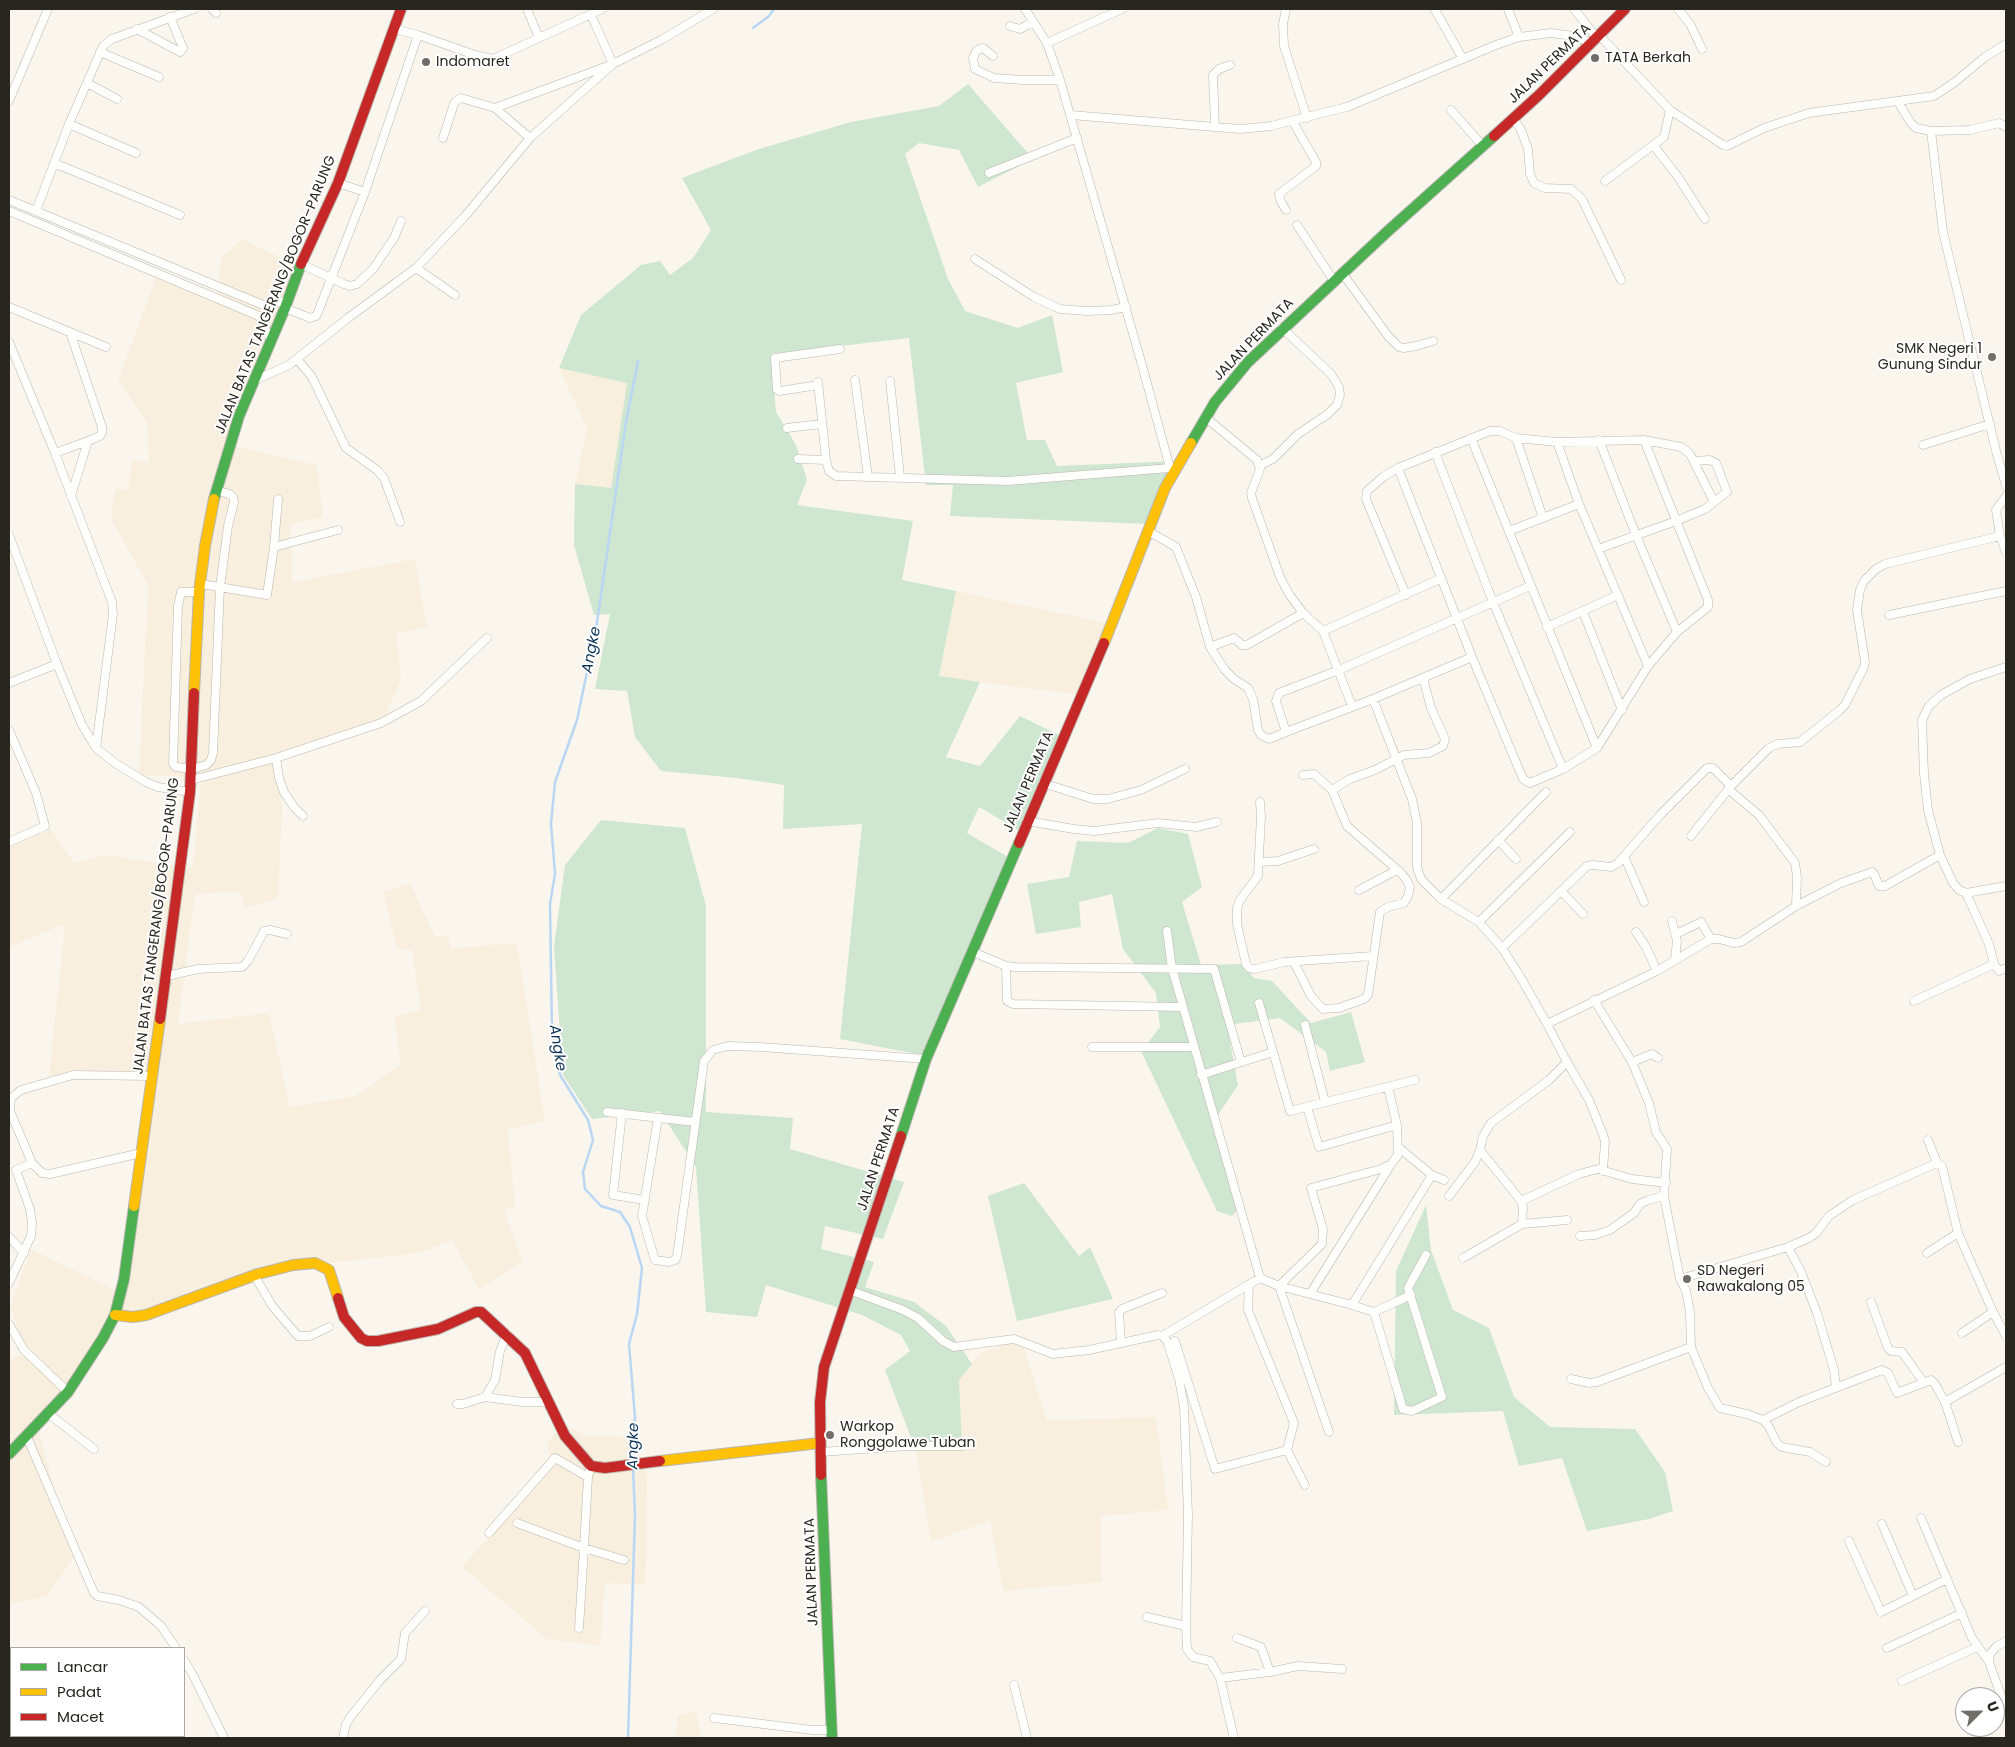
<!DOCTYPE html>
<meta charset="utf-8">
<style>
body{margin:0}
#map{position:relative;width:2015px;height:1747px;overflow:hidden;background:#faf6ee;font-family:Poppins,sans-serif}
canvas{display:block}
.frame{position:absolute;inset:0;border:10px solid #29251f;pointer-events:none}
.legend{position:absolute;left:10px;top:1647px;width:175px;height:90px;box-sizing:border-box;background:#fff;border:1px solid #a9a8a5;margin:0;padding:6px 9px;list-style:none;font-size:15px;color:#29251f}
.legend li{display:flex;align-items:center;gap:10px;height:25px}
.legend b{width:25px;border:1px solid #a9a8a5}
.north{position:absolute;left:1955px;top:1687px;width:50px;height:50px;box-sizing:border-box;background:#fff;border:1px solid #a9a8a5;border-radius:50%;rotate:67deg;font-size:14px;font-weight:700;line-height:20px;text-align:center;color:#29251f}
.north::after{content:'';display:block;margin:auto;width:18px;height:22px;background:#726e67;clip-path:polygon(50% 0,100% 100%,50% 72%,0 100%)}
</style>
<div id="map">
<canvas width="2015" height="1747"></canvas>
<div class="frame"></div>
<ul class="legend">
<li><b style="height:6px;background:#4caf50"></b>Lancar</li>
<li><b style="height:6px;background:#ffc107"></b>Padat</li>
<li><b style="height:6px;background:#c62828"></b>Macet</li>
</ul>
<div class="north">U</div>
</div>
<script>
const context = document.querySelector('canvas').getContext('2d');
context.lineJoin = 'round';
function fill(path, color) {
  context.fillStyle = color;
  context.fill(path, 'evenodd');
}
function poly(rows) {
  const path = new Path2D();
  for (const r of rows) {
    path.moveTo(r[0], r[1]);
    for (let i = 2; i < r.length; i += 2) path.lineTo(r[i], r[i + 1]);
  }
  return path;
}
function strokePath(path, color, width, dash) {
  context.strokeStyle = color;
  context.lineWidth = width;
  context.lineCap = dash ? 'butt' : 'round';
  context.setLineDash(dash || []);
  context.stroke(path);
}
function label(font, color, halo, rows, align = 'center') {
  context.font = font + ' Poppins,sans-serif';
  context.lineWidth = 4;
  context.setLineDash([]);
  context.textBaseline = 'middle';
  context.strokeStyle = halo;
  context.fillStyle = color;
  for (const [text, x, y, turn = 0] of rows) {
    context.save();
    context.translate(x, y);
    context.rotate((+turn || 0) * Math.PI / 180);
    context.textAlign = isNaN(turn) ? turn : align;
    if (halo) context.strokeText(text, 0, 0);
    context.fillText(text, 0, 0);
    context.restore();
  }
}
fill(poly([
 [242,239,299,266,230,445,317,465,323,517,290,525,293,582,415,559,427,627,397,634,401,680,383,721,277,755,282,809,278,899,245,907,239,892,195,894,178,1024,269,1013,290,1107,355,1096,401,1065,394,1016,421,1010,412,950,397,949,383,892,410,883,435,937,448,936,451,948,517,943,545,1121,508,1129,515,1206,504,1211,523,1262,479,1289,452,1240,420,1253,279,1269,167,1309,114,1322,74,1391,36,1420,55,1491,78,1552,46,1597,9,1604,9,1360,26,1353,10,1306,31,1249,121,1293,152,1079,49,1076,65,924,9,947,9,847,51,829,74,863,105,855,193,868,201,778,139,775,148,585,111,519,115,489,128,490,132,459,149,463,147,423,118,380,156,278,217,303,221,258],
 [559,368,627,383,611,488,575,484,587,429],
 [956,591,1111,624,1081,695,939,677],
 [1021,1340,1047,1420,1156,1417,1168,1510,1101,1516,1102,1582,1003,1591,990,1521,931,1542,916,1450,962,1443,959,1380,981,1352],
 [564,1424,583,1435,631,1437,647,1472,646,1584,605,1583,600,1646,547,1639,462,1567,511,1512,536,1472,550,1457,547,1442],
 [696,1712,701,1738,675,1738,678,1715]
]), '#f8efdf');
fill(poly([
 [968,84,1033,159,978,187,959,150,919,143,905,154,948,279,965,311,1018,328,1052,315,1063,372,1016,383,1027,440,1045,440,1057,466,1178,461,1149,524,950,516,953,485,926,485,909,338,771,354,776,412,796,445,807,480,797,505,913,521,902,580,956,591,939,676,980,682,946,757,980,766,1020,716,1065,738,1020,831,979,807,967,833,1008,857,927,1056,840,1039,862,824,783,829,784,785,737,778,661,771,635,737,627,691,595,689,610,614,594,615,574,545,575,484,611,488,627,383,559,368,581,315,641,265,660,261,670,275,693,258,711,230,682,178,759,149,851,122,939,106],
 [601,820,685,828,706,906,706,1112,793,1118,790,1149,904,1182,883,1239,825,1226,821,1249,874,1262,865,1287,914,1302,946,1326,972,1364,959,1380,962,1443,916,1450,885,1370,910,1351,901,1335,862,1315,766,1285,757,1317,706,1312,696,1167,660,1111,592,1119,563,1075,554,947,565,865],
 [1158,828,1188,834,1202,887,1182,902,1201,965,1243,964,1254,978,1272,981,1311,1023,1351,1012,1365,1062,1330,1071,1326,1052,1280,1018,1227,1025,1238,1085,1212,1124,1243,1203,1232,1216,1217,1211,1141,1051,1160,1027,1156,993,1123,949,1112,894,1079,902,1081,927,1036,934,1027,884,1069,877,1077,841,1128,843],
 [1024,1183,1079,1256,1090,1247,1113,1299,1017,1321,988,1196],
 [1426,1205,1431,1250,1453,1310,1489,1328,1514,1397,1550,1427,1635,1429,1665,1472,1673,1511,1649,1519,1587,1531,1562,1458,1519,1466,1503,1411,1394,1415,1396,1271]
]), '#cfe6d1');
strokePath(poly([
 [753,28,769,16,774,9],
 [633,1462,635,1418,629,1344,637,1314,642,1268,630,1227,620,1212,601,1206,585,1189,583,1172,593,1140,588,1120,560,1075,552,1032,550,904,555,874,551,824,555,782,577,720,596,629,626,422,638,361],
 [628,1738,635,1515,633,1467]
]), '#b9d6f3', 2.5);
const street = poly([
 [212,9,216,13],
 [527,9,539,38],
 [1025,9,1047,43,1060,80,1142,365,1170,468,1174,469],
 [1286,9,1283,24,1284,46,1307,118],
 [1508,9,1519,37],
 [1574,9,1597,38],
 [1678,9,1690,24,1702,49],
 [1435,10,1463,59],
 [1010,26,1020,29,1033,22],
 [137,29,180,52,183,48,170,17],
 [394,29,418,35,475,55,493,59,602,9],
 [1599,35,1670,110,1723,145,1727,146,1764,128,1809,113,1934,96,1955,82,1985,57,2006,44],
 [1047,43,1122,9],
 [100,52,159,77],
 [993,56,983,48,977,50,973,58,975,69,994,78,1023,80,1060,80],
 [87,83,117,99],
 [9,101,48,9],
 [1898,102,1911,123,1916,128,1931,131,1943,232,1996,451,2006,486],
 [495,108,613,64,663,39,713,9],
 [1451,110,1483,146],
 [1071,115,1215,127,1241,129,1271,126,1347,107,1496,45,1519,37,1551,33,1574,36,1592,43],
 [1513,119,1520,128,1524,138,1528,149,1530,174,1534,183,1545,188,1571,189,1582,199,1621,280],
 [69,124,136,153],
 [1215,127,1213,75,1219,69,1230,65],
 [1931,131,1970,130,1999,123,2006,127],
 [443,138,454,104,456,101,461,98,495,108,530,138],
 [1654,146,1678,177,1705,219],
 [54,163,180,215],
 [989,173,1077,138],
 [1605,181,1664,137,1670,110],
 [338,183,365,192],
 [9,200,263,305,288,301],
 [1286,210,1281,202,1279,194,1316,166,1316,162,1293,122],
 [9,211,259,316,271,340],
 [36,211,69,124,103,46,112,39,194,9],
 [1297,225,1334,281],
 [975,259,1034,297,1060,309,1087,311,1111,310,1126,307],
 [301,264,344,284,350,286,357,284,373,269,394,238,401,221],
 [416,268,455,295],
 [1343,274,1388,336,1399,347,1404,348,1416,346,1433,341],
 [9,307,106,347],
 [285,308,310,318,316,316,318,312,365,192,418,35],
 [9,342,55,453,112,602,113,614,96,748],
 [297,359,312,377,346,448,377,470,384,478,400,522],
 [855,380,868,477],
 [253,381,289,365,348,318,416,268,466,215,530,138,613,64,591,15],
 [890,381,900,477],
 [818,382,826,460,829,471,836,476,1008,481,1170,468],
 [818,385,780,391,777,390,775,358,840,349],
 [1205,417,1257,460,1260,469,1251,493,1252,498,1280,577,1289,594,1303,613,1323,631,1352,706],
 [787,428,821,424],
 [1471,438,1597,748],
 [1516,438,1543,518],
 [1599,440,1636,535,1677,632],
 [1557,442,1579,504,1648,666],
 [1923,445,1990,424],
 [1435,452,1493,602,1563,769],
 [55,453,88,441,100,436,102,433,102,427,70,332],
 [798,459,826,460],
 [1694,461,1710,460,1716,463,1727,492,1714,502],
 [1259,466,1273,459,1298,434,1328,414,1337,405,1340,395,1339,387,1331,374,1282,328],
 [1398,468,1472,657,1523,779,1530,783,1563,769,1597,748,1648,666,1677,632,1708,607,1708,600,1644,440],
 [71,496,88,441],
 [2006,496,1996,510,2000,536,2006,552],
 [1148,531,1176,547,1196,597,1210,647,1225,670,1234,679,1248,688,1253,699,1258,730,1261,735,1269,739,1286,732],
 [1509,531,1579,504],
 [9,535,57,664,82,725,96,748,115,763,146,782,158,787,190,792],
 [274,547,338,530],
 [201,584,267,595,274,547,278,499],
 [199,592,181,592,178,606,173,764,176,767,192,769,206,765,211,760,213,753,220,587,228,526,234,502,233,497,229,494,216,490],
 [1406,595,1366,499,1367,491,1383,477,1398,468,1490,431,1500,431,1516,438,1557,442,1644,440,1681,447,1690,454,1714,502,1705,509,1676,521,1598,549],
 [1583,612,1622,710],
 [1889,615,2006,591],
 [1547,627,1618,595],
 [1323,631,1440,579],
 [1210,647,1234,638,1242,645,1247,645,1303,613],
 [1472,657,1373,699,1286,732,1276,701,1279,693,1339,670,1530,586],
 [2006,667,1970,679,1941,695,1929,706,1922,720,1924,774,1928,810,1940,855,1953,883,1959,890,1966,893,2006,886],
 [9,683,57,664],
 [1373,699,1412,799,1417,823,1417,867,1421,879,1441,899,1479,922,1502,948,1521,978,1547,1024],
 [9,730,36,793,45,826,9,842],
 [276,758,279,778,284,792,294,807,303,816],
 [191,780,276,758,381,723,421,701,487,638],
 [1043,783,1093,799,1108,799,1141,790,1185,769],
 [1728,789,1759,815,1795,863,1797,877,1796,906],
 [1332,790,1350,779,1375,770,1404,755,1429,753,1443,746,1445,739,1431,708,1423,678],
 [1260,802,1261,816,1258,876,1240,900,1237,908,1237,924,1246,964,1249,968,1255,969,1284,962,1373,956],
 [1027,821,1074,829,1094,831,1158,823,1196,827,1217,822],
 [1691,836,1731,786],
 [1498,840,1516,859],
 [1624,856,1644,902],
 [1259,862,1278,861,1314,849],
 [1359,890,1397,870],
 [1561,891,1583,914],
 [1966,893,1989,944,1994,964,1999,971,2006,968],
 [1441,899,1546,792],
 [1672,921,1677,941,1675,959],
 [1479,922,1570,832],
 [1167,931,1172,968,1260,1278,1279,1286,1322,1244,1323,1229,1311,1188,1381,1169,1391,1164,1398,1155,1397,1125],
 [1636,932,1646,947,1657,971],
 [1676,934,1701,922,1711,939],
 [1502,948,1587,866,1593,865,1611,867,1618,863,1660,815,1707,768,1713,768,1731,786,1769,748,1778,744,1800,742,1839,711,1845,705,1864,667,1865,662,1857,610,1860,590,1864,581,1876,569,1885,564,2000,536],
 [973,952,1006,966,1016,967,1214,969,1241,1062],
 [1294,962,1311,996,1323,1009,1339,1008,1364,999,1368,995,1380,912,1388,907,1404,903,1408,896,1410,887,1406,879,1400,872,1347,826,1332,790,1314,774,1303,775],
 [1006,966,1007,1001,1013,1004,1182,1007],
 [167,976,198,969,242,967,248,961,264,931,270,930,287,934],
 [1594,1000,1632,1062,1649,1103,1656,1132,1667,1149,1664,1196,1680,1279,1686,1291,1690,1312,1691,1347,1708,1388,1720,1408,1747,1414,1763,1420,1799,1402,1882,1370,1888,1373,1897,1393,1931,1380,1935,1384,1945,1402,2006,1367],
 [1914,1001,1994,964],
 [1259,1003,1290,1111,1415,1080],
 [1305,1025,1325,1102],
 [1092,1047,1193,1047],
 [1567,1062,1589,1100,1602,1132,1605,1141,1603,1171],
 [1632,1062,1652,1054,1658,1058],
 [1201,1075,1273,1052],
 [1307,1107,1319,1147,1397,1125,1388,1087],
 [607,1112,695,1122],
 [622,1113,613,1195,645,1200],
 [658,1118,642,1216,655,1260,669,1262,675,1260,677,1256,704,1061,713,1050,728,1046,760,1047,926,1059],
 [1928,1140,1937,1163,1942,1166,1958,1233,1993,1312,2006,1336],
 [1398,1147,1432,1175,1444,1180],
 [32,1163,42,1173,50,1174,141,1153],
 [1449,1196,1475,1162,1480,1150],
 [1521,1201,1579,1174,1598,1169,1632,1179,1666,1183],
 [1522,1224,1567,1220],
 [1580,1236,1595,1235,1610,1230,1634,1213,1640,1204,1648,1200,1664,1196],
 [9,1237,24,1253],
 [1788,1247,1801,1272,1817,1313,1834,1370,1836,1387],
 [1927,1253,1958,1233],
 [1463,1258,1522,1224,1523,1207,1521,1201,1480,1150,1483,1136,1491,1123,1549,1080,1567,1062,1547,1024,1657,971,1711,939,1719,939,1734,943,1741,942,1796,906,1841,883,1872,872,1874,874,1879,886,1885,886,1940,855],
 [254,1275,273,1307,298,1336,310,1336,329,1327],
 [1680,1279,1788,1247,1809,1238,1816,1233,1829,1216,1853,1200,1937,1163],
 [9,1283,31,1236,32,1223,30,1209,16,1170,32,1163,10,1111,11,1098,21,1090,73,1075,152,1076],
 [849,1290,903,1310,918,1318,943,1341,954,1347,1014,1339,1053,1354,1089,1350,1158,1335,1162,1336,1260,1278],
 [1310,1294,1352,1305,1432,1175],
 [1871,1302,1888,1348,1891,1351,1902,1352,1924,1383],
 [1352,1305,1374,1312,1403,1409,1412,1411,1442,1397,1408,1288,1426,1255],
 [1374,1312,1411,1295],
 [9,1324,24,1350,68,1392],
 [1962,1333,1993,1312],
 [1162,1336,1167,1341,1179,1379,1184,1406,1188,1515,1186,1626,1187,1649,1193,1657,1210,1661,1220,1678,1234,1738],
 [1175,1341,1215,1469,1287,1450,1294,1423,1248,1310,1249,1285],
 [1121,1343,1119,1312,1122,1309,1162,1293],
 [1571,1379,1589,1383,1597,1382,1691,1347],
 [485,1397,495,1380,500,1351,507,1334],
 [1945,1402,1958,1442],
 [457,1404,463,1404,485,1397,522,1402,548,1402],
 [49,1414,94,1449],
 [1763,1420,1768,1425,1777,1443,1782,1447,1810,1452,1826,1462],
 [1329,1432,1279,1286,1310,1294,1390,1166],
 [27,1437,94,1593,97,1596,119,1600,139,1607,161,1626,176,1648],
 [1287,1450,1305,1485],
 [821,1452,907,1446,963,1446],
 [1921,1518,1972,1638,1989,1662],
 [517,1523,584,1548,588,1477,591,1466],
 [1882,1524,1913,1596],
 [489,1533,555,1458,588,1477],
 [1849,1541,1881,1612,1947,1579],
 [1147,1617,1186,1626],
 [579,1628,584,1548,624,1560],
 [1237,1638,1261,1647,1270,1672],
 [2006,1641,1996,1647,1990,1654,1989,1662,2006,1710],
 [1887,1648,1962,1613],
 [184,1660,193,1675,224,1738],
 [1220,1678,1270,1672,1298,1666,1342,1669],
 [1902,1681,1977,1647],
 [1014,1685,1027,1738],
 [714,1718,812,1730,832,1730],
 [343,1738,346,1724,352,1715,380,1680,401,1659,405,1633,425,1611]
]);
const fast = poly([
 [1191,443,1215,402,1248,362,1388,231,1494,136],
 [214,499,239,416,285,308,301,264],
 [901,1136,926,1059,1019,843],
 [9,1454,68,1392,103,1338,115,1315,124,1279,134,1206],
 [821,1475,832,1738]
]);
const slow = poly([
 [1104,643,1165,488,1191,443],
 [194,693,199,592,205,546,214,499],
 [134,1206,160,1019],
 [115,1315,133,1317,146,1315,258,1274,293,1265,315,1263,329,1270,338,1298],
 [660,1461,820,1443]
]);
const jam = poly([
 [1494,136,1539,95,1625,9],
 [301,264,338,183,401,9],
 [1019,843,1104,643],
 [160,1019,190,792,194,693],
 [338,1298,344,1317,361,1338,367,1341,378,1341,438,1329,476,1312,481,1312,525,1353,565,1436,591,1466,605,1468,660,1461],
 [821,1475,820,1402,824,1367,901,1136]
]);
strokePath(street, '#bab6af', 9);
strokePath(fast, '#bab6af', 12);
strokePath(slow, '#bab6af', 12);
strokePath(jam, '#bab6af', 12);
strokePath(street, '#fefefc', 8);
strokePath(fast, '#4caf50', 10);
strokePath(slow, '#ffc107', 10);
strokePath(jam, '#c62828', 10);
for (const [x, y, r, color] of [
 [1595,58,5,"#726e67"],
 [426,62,5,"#726e67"],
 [1992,357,5,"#726e67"],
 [1687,1279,5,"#726e67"],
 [830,1435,5,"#726e67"]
]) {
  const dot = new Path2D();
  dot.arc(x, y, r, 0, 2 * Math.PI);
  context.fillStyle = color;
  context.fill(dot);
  strokePath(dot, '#fff', 2);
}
label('14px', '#29251f', '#fff', [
 ["TATA Berkah",1605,58],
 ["Indomaret",436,62],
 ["SMK Negeri 1",1982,349,"right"],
 ["Gunung Sindur",1982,365,"right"],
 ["SD Negeri",1697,1271],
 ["Rawakalong 05",1697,1287],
 ["Warkop",840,1427],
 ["Ronggolawe Tuban",840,1443]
], 'left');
label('14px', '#29251f', '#fff', [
 ["JALAN PERMATA",1550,64,-44],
 ["JALAN BATAS TANGERANG/BOGOR–PARUNG",276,295,-68],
 ["JALAN PERMATA",1254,340,-46],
 ["JALAN PERMATA",1029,782,-67],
 ["JALAN BATAS TANGERANG/BOGOR–PARUNG",157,926,-83],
 ["JALAN PERMATA",879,1159,-72],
 ["JALAN PERMATA",812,1572,-92]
]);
label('italic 15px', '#0b3356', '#fff', [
 ["Angke",592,650,-79],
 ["Angke",557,1048,81],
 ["Angke",634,1446,-89]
]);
</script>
